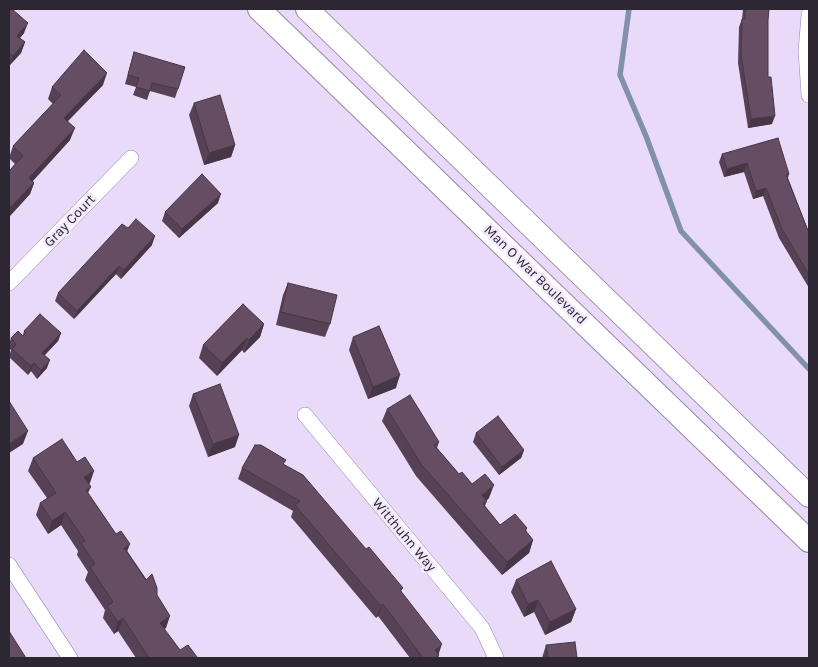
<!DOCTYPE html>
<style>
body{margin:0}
#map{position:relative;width:818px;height:667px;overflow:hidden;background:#e9dafa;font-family:Karla,sans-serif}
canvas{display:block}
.frame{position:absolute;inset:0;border:10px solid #2d2733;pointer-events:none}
</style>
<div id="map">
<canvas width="818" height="667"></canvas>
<div class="frame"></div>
</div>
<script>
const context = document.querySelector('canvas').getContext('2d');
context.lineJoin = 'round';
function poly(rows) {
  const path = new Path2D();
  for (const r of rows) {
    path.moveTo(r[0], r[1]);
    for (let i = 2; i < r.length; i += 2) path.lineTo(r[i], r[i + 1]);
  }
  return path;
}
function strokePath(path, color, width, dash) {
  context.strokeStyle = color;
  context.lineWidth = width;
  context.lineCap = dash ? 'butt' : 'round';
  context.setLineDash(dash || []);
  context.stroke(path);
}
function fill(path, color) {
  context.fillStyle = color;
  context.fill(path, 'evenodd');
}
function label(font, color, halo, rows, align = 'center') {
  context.font = font + ' Karla,sans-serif';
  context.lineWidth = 5;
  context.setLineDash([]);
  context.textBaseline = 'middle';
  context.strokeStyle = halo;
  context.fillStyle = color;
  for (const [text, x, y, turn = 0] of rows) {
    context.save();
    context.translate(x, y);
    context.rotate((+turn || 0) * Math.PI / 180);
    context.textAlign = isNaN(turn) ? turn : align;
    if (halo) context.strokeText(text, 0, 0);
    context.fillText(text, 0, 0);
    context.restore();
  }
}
strokePath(poly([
 [629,9,620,75,646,136,681,231,809,369]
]), '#8291aa', 5.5);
const minor = poly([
 [809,15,806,51,809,95],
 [9,283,131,158],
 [305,415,482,628,496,658],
 [9,565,70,658]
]);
const primary = poly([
 [259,9,809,541],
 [307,9,809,496]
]);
strokePath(minor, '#9688a6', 16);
strokePath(primary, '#9688a6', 24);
strokePath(minor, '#fff', 15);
strokePath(primary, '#fff', 22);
fill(poly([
 [9,9,24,33,20,38,25,42,21,53,9,66],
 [743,9,769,9,768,20,768,77,772,124,748,128,738,63,739,27,742,19],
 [134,52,178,89,175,98,150,91,147,100,133,95,136,87,125,84],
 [103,85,68,121,70,140,33,181,34,183,30,194,9,217,9,171,15,164,9,158,13,146,53,104,48,99,52,87],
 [194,103,235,145,231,157,204,165,189,115],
 [722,154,789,174,788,178,809,233,809,288,779,238,763,196,753,199,744,172,724,177,719,162],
 [218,203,179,238,162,221,165,212],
 [128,228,152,245,121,279,116,274,74,319,55,301,58,293],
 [288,283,330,324,325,337,276,325,283,295],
 [264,324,260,337,244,353,242,350,217,376,199,358,203,345],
 [24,331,61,333,58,341,45,355,47,368,37,379,31,371,28,375,9,357,11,350,9,348,9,344,11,338,23,335],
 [353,337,396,388,368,399,349,350],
 [193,394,235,447,208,457,189,406],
 [387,409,439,442,437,448,459,474,489,498,486,501,487,501,485,506,500,525,527,528,526,532,533,540,529,553,502,575,416,476,382,421],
 [476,433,524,450,521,458,499,475,473,442],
 [33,458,90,483,89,484,91,487,88,493,157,595,166,628,164,629,180,650,196,658,136,658,118,631,114,634,103,618,105,610,85,580,88,572,77,555,78,551,61,525,48,534,36,515,40,503,47,498,28,471],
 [284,465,366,549,403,588,401,591,438,654,438,658,410,658,378,616,376,618,291,517,293,511,238,479,242,468],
 [516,580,576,609,571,622,545,635,534,612,524,617,511,592],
 [546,645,577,658,542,658]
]), '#574255');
fill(poly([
 [28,23,24,33,13,46,17,36],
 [25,42,21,53,9,66,13,56],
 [107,73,103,85,60,129,64,118],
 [775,116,772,124,748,128,751,119],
 [75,128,70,140,25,189,29,178],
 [235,145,231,157,204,165,209,153],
 [747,163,744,172,724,177,727,169],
 [34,183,30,194,9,217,9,214,11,207],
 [766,188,763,196,753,199,756,191],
 [221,194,218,203,179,238,182,229],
 [155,236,152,245,121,279,124,270],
 [119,266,116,274,74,319,77,311],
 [264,324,260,337,244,353,249,340],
 [61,333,58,341,39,361,42,353],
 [247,338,242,350,217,376,222,363],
 [50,360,47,368,37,379,41,370],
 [34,363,31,371,28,375,31,366],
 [400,375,396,388,368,399,373,387],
 [28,431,23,444,9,453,9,444],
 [239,435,235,447,208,457,213,444],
 [524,450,521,458,499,475,502,467],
 [94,471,90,483,80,489,84,477],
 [494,485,489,498,477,508,482,495],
 [65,512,61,525,48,534,52,521],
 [533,540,529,553,502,575,507,562],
 [130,544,125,557,124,548],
 [538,600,534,612,524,617,528,604],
 [383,604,378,616,376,618,381,606],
 [576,609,571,622,545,635,550,622],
 [170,616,166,628,155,635,160,623],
 [123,618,118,631,114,634,118,622],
 [442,644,438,656,439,655,438,658,432,658,435,650]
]), '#473645');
const building = poly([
 [9,9,12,9,28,23,17,36,25,42,13,56,9,52,9,9],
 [745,9,769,9,768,20,768,77,771,77,775,116,751,119,741,55,742,19,745,19,745,9],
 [84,50,107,73,64,118,75,128,29,178,34,183,11,207,9,205,9,171,23,156,13,146,61,95,52,87,84,50],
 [134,52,185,67,178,89,152,83,150,91,136,87,139,78,128,75,134,52],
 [220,95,235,145,209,153,194,103,220,95],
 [778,138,789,174,786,175,809,233,809,275,782,229,766,188,756,191,747,163,727,169,722,154,778,138],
 [202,174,221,194,182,229,165,212,202,174],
 [136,219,155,236,124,270,119,266,77,311,58,293,122,224,128,228,136,219],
 [288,283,337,295,330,324,281,312,288,283],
 [243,304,264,324,249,340,247,338,222,363,203,345,243,304],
 [40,314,61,333,42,353,50,360,41,370,34,363,31,366,12,349,16,344,11,338,18,331,23,336,26,333,24,331,40,314],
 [379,326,400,375,373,387,353,337,379,326],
 [220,384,239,435,213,444,193,394,220,384],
 [410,395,439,442,434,445,459,474,462,472,472,484,485,474,494,485,482,495,487,501,483,504,500,525,515,514,527,528,525,530,533,540,507,562,421,464,387,409,410,395],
 [9,401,28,431,9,444,9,401],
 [498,416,524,450,502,467,476,433,498,416],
 [62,439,77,462,85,457,94,471,84,477,91,487,86,490,116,534,121,531,130,544,124,548,146,580,152,574,157,588,157,595,170,616,160,623,180,650,188,645,197,657,195,658,149,658,123,618,118,622,107,606,113,602,90,567,95,564,81,543,85,541,65,512,52,521,40,503,56,493,33,458,62,439],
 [255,445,261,445,286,460,283,464,303,475,366,549,369,547,403,588,400,590,442,644,435,650,439,655,435,658,423,658,383,604,381,606,295,505,300,501,242,468,255,445],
 [551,561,576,609,550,622,538,600,528,604,516,580,551,561],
 [9,631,26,658,9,658,9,631],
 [575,642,577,658,548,658,546,645,575,642]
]);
fill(building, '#654d63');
strokePath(building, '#473645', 1);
label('14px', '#2d2733', '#f3eafe', [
 ["Gray Court",70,221,-46],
 ["Man O War Boulevard",535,275,44],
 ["Witthuhn Way",404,535,50]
]);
</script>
